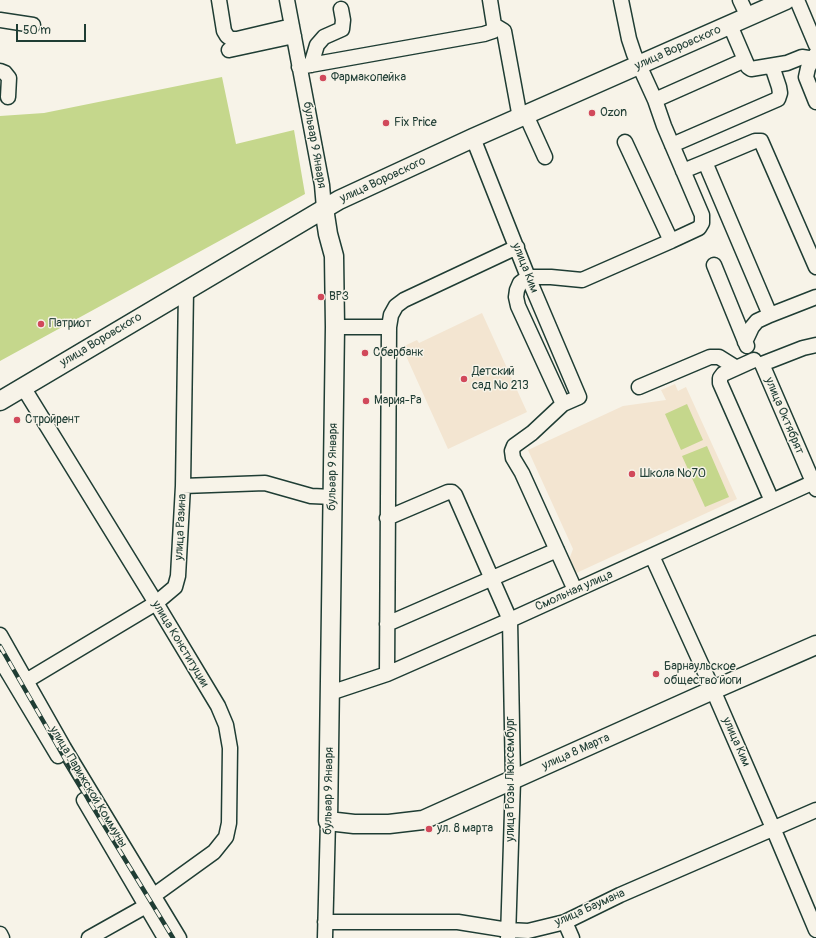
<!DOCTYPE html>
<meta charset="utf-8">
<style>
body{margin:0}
#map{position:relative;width:816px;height:938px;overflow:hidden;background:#f7f3e8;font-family:Pangolin,sans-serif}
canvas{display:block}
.scale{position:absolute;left:16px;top:24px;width:70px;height:18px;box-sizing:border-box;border:2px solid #1f3d34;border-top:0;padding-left:5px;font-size:12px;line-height:14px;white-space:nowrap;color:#1f3d34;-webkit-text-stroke:3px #f7f3e8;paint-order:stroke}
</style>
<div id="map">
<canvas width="816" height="938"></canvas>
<div class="scale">50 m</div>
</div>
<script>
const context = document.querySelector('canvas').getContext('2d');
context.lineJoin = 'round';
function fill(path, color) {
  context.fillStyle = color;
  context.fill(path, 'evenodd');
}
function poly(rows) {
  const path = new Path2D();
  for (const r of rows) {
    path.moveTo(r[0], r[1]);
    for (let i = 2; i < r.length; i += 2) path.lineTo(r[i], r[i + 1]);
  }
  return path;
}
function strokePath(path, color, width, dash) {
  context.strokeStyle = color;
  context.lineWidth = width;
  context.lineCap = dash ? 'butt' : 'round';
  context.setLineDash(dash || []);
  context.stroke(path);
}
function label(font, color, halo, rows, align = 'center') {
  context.font = font + ' Pangolin,sans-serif';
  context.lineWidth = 3;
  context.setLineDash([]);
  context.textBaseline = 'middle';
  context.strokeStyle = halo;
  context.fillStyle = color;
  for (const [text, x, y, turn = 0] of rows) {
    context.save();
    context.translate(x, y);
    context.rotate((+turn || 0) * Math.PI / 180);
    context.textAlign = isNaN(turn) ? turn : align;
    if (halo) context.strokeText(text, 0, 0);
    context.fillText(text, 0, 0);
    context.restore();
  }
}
fill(poly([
 [482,313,527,412,448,449,402,347,417,340,419,343],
 [675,384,678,391,686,387,737,499,572,575,567,565,573,549,528,450,623,406,666,400,661,390]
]), '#f3e5d1');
fill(poly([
 [222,77,236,144,294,130,305,194,0,361,0,116,44,113],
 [687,404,703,440,681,450,665,414],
 [707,446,729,497,705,507,682,456]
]), '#c5d78c');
const minor = poly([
 [219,0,224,31,227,36,231,39,237,39,292,26],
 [287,0,322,185,324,208],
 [621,0,629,39,634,54,655,100,664,126,702,215,702,223,699,228,671,241],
 [740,0,748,17],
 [797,0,816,45],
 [0,20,33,25],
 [494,25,504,31,520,118],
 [229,50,294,36],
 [816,54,808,68,806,77,816,102],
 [745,60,748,67,751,69,787,63,802,57,816,59],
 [311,65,317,45,324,37,342,29,343,20,341,9],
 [299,67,484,34,493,31,494,25,490,0],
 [0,71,5,73,9,78,8,97],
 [655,100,745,60,730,25],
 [526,115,545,157],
 [473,138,528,277,579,397,563,404,532,433,514,446,512,451,513,458,522,473,575,590],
 [672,145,778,99,780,93,779,87,772,66],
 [683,171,705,162],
 [714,265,747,346],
 [770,315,816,297],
 [335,327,389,327,387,674],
 [389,327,391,315,396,306,404,300,517,247],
 [745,342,752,327,757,321,770,315,705,162,755,141,761,141,816,267],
 [754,360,723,374,720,378,720,383,772,501],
 [762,364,816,489],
 [762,364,803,348,816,345],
 [23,387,156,603,218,706,226,725,230,748,229,823,226,837,214,852,153,896],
 [639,387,710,357,719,357,735,367],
 [563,404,518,306,516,297,517,290,520,283,528,277,551,277,582,280,671,241,625,142],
 [183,486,265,483,311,496,333,497],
 [387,518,448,492,452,492,455,495,510,620,513,780,508,938],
 [652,556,713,690,773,828,816,930],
 [387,624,557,550],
 [0,635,64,748,179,938],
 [0,659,58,756],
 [26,681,156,603,175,587,178,576,183,486,186,290],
 [330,693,387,674,510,620,816,481],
 [84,800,165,938],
 [325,922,458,922,508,930,528,931,565,922,620,895,816,810],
 [565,922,572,938],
 [0,934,2,938],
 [89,938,146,906],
 [325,938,328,821]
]);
const major = poly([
 [324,208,328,234,334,256,335,327,328,821,354,824,389,824,423,820,713,690,816,645],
 [0,401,339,200,473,138,786,0]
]);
strokePath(minor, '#1f3d34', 17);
strokePath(major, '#1f3d34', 21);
strokePath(minor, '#f7f3e8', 14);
strokePath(major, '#f7f3e8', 18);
const rail = poly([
 [0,646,88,799,173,938]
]);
strokePath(rail, '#1f3d34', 4.5);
strokePath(rail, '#f7f3e8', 3, [9]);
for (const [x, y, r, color] of [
 [323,78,4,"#d1495b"],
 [592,113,4,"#d1495b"],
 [386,123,4,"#d1495b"],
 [321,297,4,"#d1495b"],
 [41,324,4,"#d1495b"],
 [365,353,4,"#d1495b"],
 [464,379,4,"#d1495b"],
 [366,401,4,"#d1495b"],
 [17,420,4,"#d1495b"],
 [632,474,4,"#d1495b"],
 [656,674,4,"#d1495b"],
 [429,829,4,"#d1495b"]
]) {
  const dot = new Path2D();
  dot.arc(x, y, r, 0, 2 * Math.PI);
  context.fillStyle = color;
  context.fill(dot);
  strokePath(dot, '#f7f3e8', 1.5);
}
label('12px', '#1f3d34', '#f7f3e8', [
 ["улица Воровского",678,48,-24],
 ["бульвар 9 Января",314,145,80],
 ["улица Воровского",383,180,-25],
 ["улица Ким",525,268,68],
 ["улица Воровского",101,340,-31],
 ["улица Октябрят",784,416,67],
 ["бульвар 9 Января",333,467,-89],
 ["улица Разина",181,527,-87],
 ["Смольная улица",574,591,-24],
 ["улица Конституции",180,644,59],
 ["улица Ким",736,742,66],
 ["улица 8 Марта",576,752,-24],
 ["улица Розы Люксембург",511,779,-90],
 ["улица Парижской Коммуны",88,787,59],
 ["бульвар 9 Января",329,791,-89],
 ["улица Баумана",590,908,-24]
]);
label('12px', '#1f3d34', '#f7f3e8', [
 ["Фармакопейка",331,78],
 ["Ozon",600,113],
 ["Fix Price",394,123],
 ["ВРЗ",329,297],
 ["Патриот",49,324],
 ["Сбербанк",373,353],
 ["Детский",472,372],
 ["сад № 213",472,386],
 ["Мария-Ра",374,401],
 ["Стройрент",25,420],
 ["Школа №70",640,474],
 ["Барнаульское",664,667],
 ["общество йоги",664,681],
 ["ул. 8 марта",437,829]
], 'left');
</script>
